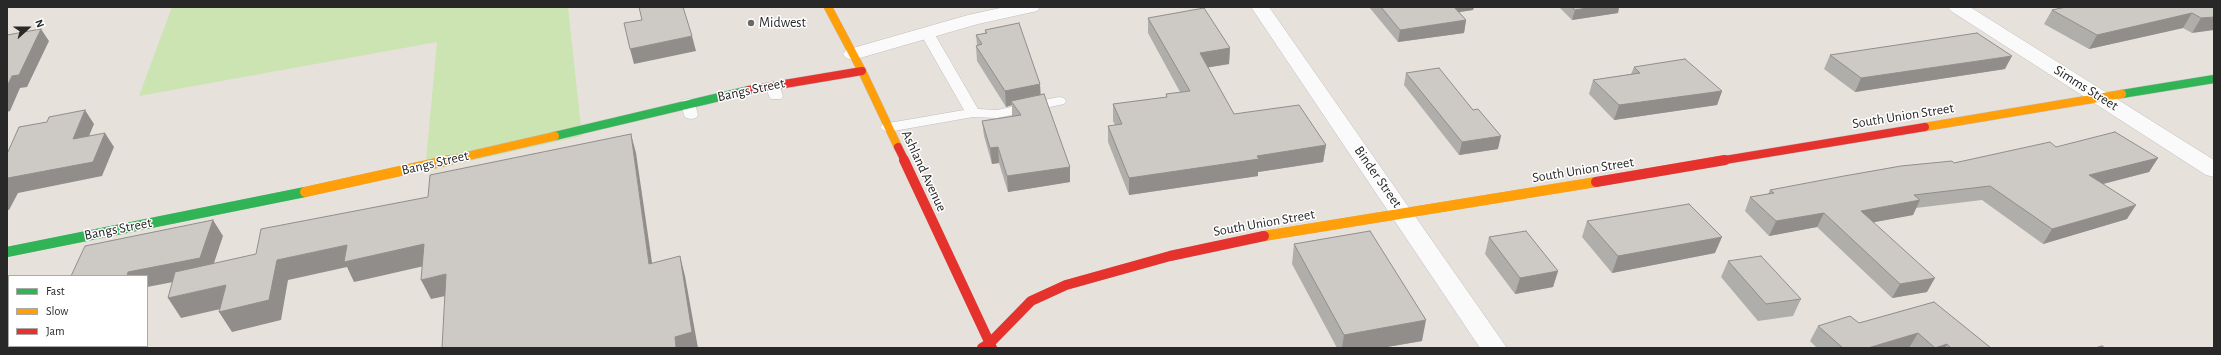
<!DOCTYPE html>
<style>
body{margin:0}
#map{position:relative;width:2221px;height:355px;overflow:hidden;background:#e7e1dc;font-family:"Alegreya Sans",sans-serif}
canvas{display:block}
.frame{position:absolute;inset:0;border:8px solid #282828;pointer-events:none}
.legend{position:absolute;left:8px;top:275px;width:140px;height:72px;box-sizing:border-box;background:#fff;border:1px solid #a9a9a9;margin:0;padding:5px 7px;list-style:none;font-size:12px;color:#282828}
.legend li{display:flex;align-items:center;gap:8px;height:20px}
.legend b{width:20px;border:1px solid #a9a9a9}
.north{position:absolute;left:8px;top:8px;width:40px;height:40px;-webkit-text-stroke:3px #fff;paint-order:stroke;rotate:69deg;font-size:11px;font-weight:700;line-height:16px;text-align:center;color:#282828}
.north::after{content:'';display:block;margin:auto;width:14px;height:18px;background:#282828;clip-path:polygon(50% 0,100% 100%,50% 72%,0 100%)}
</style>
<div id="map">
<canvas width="2221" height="355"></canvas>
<div class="frame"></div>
<ul class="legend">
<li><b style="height:5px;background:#30b455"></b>Fast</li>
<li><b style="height:5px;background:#ff9f0a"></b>Slow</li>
<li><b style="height:5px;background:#e5322d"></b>Jam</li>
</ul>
<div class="north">N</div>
</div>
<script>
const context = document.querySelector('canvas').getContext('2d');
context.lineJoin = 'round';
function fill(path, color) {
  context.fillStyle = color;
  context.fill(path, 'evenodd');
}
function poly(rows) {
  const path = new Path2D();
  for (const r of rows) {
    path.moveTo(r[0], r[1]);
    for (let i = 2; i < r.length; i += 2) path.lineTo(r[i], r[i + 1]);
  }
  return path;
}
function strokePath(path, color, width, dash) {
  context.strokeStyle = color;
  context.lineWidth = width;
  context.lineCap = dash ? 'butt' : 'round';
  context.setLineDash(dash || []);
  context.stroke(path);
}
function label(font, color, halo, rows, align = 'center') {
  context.font = font + ' "Alegreya Sans",sans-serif';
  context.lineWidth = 3;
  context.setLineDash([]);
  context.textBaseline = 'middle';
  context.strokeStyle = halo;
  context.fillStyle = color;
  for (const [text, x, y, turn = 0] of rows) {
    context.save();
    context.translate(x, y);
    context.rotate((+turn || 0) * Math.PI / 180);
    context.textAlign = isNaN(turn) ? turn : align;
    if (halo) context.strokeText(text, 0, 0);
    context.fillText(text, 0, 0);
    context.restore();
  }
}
fill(poly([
 [172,7,568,7,582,136,425,171,437,42,139,96]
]), '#cce4b2');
const lane = poly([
 [927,29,934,33,978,109,997,110,1059,97,1064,98,1066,101,1064,104,997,118,973,117,888,132,883,130,880,127,883,124,964,110,920,33,927,29],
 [772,81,779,85,783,96,781,99,771,99,769,96,765,85,772,81],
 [688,99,693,100,695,103,698,115,696,118,691,119,686,118,684,115,681,103,683,100,688,99]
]);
const street = poly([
 [1005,7,1040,7,1037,11,978,24,853,60,846,58,843,54,846,50,968,15,1005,7],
 [1251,7,1269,7,1507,348,1480,348,1251,7],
 [1948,7,1970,7,2214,160,2214,177,2206,175,1951,11,1948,7]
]);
const fastFar1 = poly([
 [2122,94,2214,79],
 [555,136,749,90]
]);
const fast = poly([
 [7,252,305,192]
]);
const slowFar1 = poly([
 [828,7,862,71,898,147],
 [1925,127,2122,94],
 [446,161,555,136]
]);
const slow = poly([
 [305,192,450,160],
 [1264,236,1596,182]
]);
const jamFar1 = poly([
 [749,90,862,71],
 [898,147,905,161],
 [1719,161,1925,127]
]);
const jam = poly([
 [904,160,992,348],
 [1596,182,1725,160],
 [982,348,990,343,1031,301,1066,285,1170,256,1264,236]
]);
strokePath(lane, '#c0bebe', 1);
strokePath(street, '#c0bebe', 1);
strokePath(fastFar1, '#c0bebe', 9);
strokePath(fast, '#c0bebe', 10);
strokePath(slowFar1, '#c0bebe', 9);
strokePath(slow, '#c0bebe', 10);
strokePath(jamFar1, '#c0bebe', 9);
strokePath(jam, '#c0bebe', 10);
fill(lane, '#fbfafa');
fill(street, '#fbfafa');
strokePath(fastFar1, '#30b455', 8);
strokePath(fast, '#30b455', 10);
strokePath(slowFar1, '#ff9f0a', 8);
strokePath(slow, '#ff9f0a', 10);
strokePath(jamFar1, '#e5322d', 8);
strokePath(jam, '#e5322d', 10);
fill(poly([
 [1369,7,1474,7,1473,10,1459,12,1466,20,1464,33,1398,42],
 [1559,7,1619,7,1618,13,1572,20],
 [2214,7,2192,33,2183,28,2089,49,2044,24,2052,10],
 [1148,18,1230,48,1229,64,1208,67,1234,114,1326,145,1323,162,1258,172,1258,176,1129,195,1108,142,1108,126,1115,125,1113,121,1113,104,1166,97,1166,94,1180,92,1148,33],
 [985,30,1041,95,1070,182,1008,192,999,163,992,164,984,136,982,121,1012,117,1012,105,1006,107,977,61,976,46,977,45,976,35,985,33],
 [1830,55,2005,69,1855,92,1824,69],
 [1634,67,1722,91,1717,105,1614,120,1589,94,1593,80,1631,74],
 [1406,73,1498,149,1459,155,1404,85],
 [2056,147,2158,158,2149,172,2102,184,2127,219,2043,244,1982,200,1916,208,1913,215,1873,222,1927,292,1892,298,1817,227,1769,236,1745,211,1750,197,1768,194,1770,190,1954,163],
 [1587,221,1715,253,1612,273,1582,237],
 [1489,237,1558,271,1553,287,1515,294,1485,254],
 [1294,244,1422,341,1381,348,1337,348,1292,264],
 [1728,261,1801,299,1793,316,1758,321,1721,277],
 [1934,302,1991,348,1817,348,1810,341,1818,326,1859,323]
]), '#b0aeaa');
fill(poly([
 [1448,7,1474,7,1473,10,1446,14],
 [1593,7,1619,7,1618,13,1572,20,1575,10],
 [2192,13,2183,28,2089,49,2097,35],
 [2214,17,2214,30,2192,33,2201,18],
 [1466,20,1464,33,1398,42,1400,30],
 [41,29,49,41,27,87,20,88,10,111,7,112,7,86,12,76],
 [692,36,696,51,634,64,630,49],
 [1230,48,1229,64,1199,69,1200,53],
 [2012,56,2005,69,1855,92,1861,78],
 [1040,84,1041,99,1011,101,1012,105,1006,107,1005,91],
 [1722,91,1717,105,1614,120,1619,105],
 [85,110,94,124,82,153,73,139],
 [105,133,114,147,102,176,18,193,9,210,7,210,7,180,8,178],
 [631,134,636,153,655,283,649,264],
 [1501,136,1498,149,1459,155,1462,142],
 [1326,145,1323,162,1258,172,1258,176,1129,195,1129,178,1257,156],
 [998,147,999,163,992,164,990,148],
 [2158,158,2149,172,2080,190,2089,175],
 [1070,167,1070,182,1008,192,1007,176],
 [1920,200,1913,215,1854,226,1861,211],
 [2136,205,2127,219,2043,244,2052,229],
 [1824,213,1817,227,1769,236,1776,221],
 [213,220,223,236,210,275,147,287,147,276,127,276,128,272],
 [1722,237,1715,253,1612,273,1618,256],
 [424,244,433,264,354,282,347,267,288,280,281,320,232,332,219,312,277,260,347,245],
 [680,256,685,276,698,348,676,348,675,337],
 [1558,271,1553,287,1515,294,1520,278],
 [446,274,455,294,431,299,421,280],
 [1935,278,1927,292,1892,298,1900,284],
 [226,285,238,305,181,318,168,298],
 [1426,320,1422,341,1381,348,1342,348,1344,335],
 [1918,333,1909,348,1868,348],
 [1947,344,1945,348,1935,348]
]), '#908d8b');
const building = poly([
 [639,7,683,7,692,36,630,49,624,23,642,20,639,7],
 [1381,7,1454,7,1466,20,1400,30,1381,7],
 [1572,7,1593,7,1575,10,1572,7],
 [2066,7,2214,7,2214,17,2201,18,2192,13,2097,35,2052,10,2066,7],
 [1204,8,1230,48,1200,53,1234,114,1299,105,1326,145,1257,156,1259,159,1129,178,1108,126,1122,124,1113,104,1167,97,1166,94,1190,91,1148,18,1204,8],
 [1019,23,1040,84,1005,91,976,46,982,44,976,35,987,33,985,30,1019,23],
 [41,29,19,75,12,76,7,86,7,35,41,29],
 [1977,33,2012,56,1861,78,1830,55,1977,33],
 [1685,59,1722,91,1619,105,1593,80,1640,73,1634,67,1685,59],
 [1439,68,1473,110,1478,109,1501,136,1462,142,1406,73,1439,68],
 [1044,94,1070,167,1007,176,998,147,990,148,982,121,1021,115,1011,101,1044,94],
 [85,110,73,139,105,133,93,162,8,178,7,180,7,154,19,127,47,122,49,117,85,110],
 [2115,132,2158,158,2089,175,2136,205,2052,229,1990,186,1914,195,1920,200,1861,211,1935,278,1900,284,1824,213,1776,221,1750,197,1774,193,1770,190,1844,176,1901,166,1952,161,1954,163,2050,142,2056,147,2115,132],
 [631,134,649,264,680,256,692,332,675,337,676,348,442,348,446,274,421,280,424,244,344,262,347,245,277,260,269,300,219,312,226,285,168,298,175,272,256,254,261,229,428,197,430,175,631,134],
 [1689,204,1722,237,1618,256,1587,221,1689,204],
 [213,220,200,258,128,272,127,276,71,276,85,246,213,220],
 [1370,231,1426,320,1344,335,1294,244,1370,231],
 [1526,231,1558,271,1520,278,1489,237,1526,231],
 [1761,256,1801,299,1766,304,1728,261,1761,256],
 [1934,302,1991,348,1951,348,1947,344,1935,348,1918,333,1868,348,1843,348,1818,326,1850,316,1859,323,1934,302],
 [2102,346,2105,348,2095,348,2102,346]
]);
fill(building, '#cdcac6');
strokePath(building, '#908d8b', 1);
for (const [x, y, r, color] of [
 [751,23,4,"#6b6967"]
]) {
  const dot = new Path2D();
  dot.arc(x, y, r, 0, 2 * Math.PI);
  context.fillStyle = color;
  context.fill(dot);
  strokePath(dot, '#fff', 1.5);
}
label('14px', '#282828', '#fff', [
 ["Midwest",759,23]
], 'left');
label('14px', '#282828', '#fff', [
 ["Simms Street",2086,88,32],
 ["Bangs Street",751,90,-12],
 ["South Union Street",1903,116,-9],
 ["Bangs Street",435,163,-13],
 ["South Union Street",1583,170,-9],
 ["Ashland Avenue",924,171,65],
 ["Binder Street",1378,177,55],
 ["South Union Street",1264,223,-10],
 ["Bangs Street",118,229,-11]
]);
</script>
